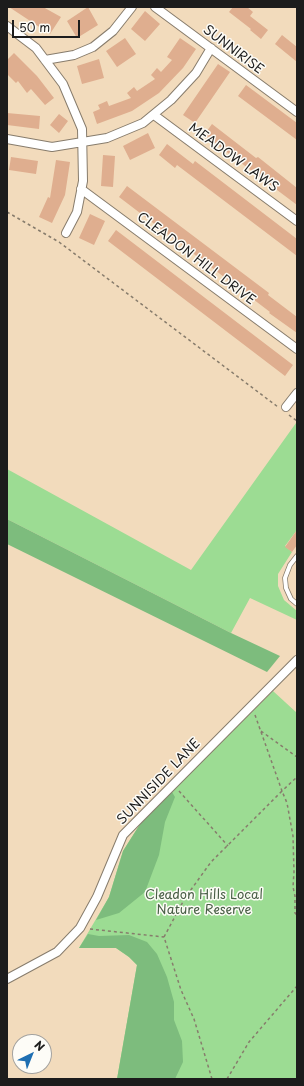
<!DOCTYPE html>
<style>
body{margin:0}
#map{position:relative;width:304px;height:1086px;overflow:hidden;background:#f2dbbc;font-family:"Playpen Sans",sans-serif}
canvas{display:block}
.frame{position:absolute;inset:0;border:8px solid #1c1c1c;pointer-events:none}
.north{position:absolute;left:12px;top:1034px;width:40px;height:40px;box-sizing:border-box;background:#fdfcf7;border:1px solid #a3a29f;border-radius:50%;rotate:43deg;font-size:11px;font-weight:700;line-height:16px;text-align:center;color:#1c1c1c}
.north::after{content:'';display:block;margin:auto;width:14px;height:18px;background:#1f6fb2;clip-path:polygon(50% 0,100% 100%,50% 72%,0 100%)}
.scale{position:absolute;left:12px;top:20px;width:68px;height:18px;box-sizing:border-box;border:2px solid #1c1c1c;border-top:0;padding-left:5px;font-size:12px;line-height:14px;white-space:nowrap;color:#1c1c1c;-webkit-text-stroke:3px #fdfcf7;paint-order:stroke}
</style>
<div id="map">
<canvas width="304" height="1086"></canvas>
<div class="frame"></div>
<div class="north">N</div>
<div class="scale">50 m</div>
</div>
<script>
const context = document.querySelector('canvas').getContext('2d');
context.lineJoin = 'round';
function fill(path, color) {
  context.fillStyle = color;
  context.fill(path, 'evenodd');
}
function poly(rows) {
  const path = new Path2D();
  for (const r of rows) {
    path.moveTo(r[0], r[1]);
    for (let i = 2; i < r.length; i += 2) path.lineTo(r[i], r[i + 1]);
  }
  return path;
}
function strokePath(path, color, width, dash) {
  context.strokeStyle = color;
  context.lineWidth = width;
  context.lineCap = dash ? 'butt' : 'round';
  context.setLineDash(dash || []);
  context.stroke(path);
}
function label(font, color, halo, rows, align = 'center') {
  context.font = font + ' "Playpen Sans",sans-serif';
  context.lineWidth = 3;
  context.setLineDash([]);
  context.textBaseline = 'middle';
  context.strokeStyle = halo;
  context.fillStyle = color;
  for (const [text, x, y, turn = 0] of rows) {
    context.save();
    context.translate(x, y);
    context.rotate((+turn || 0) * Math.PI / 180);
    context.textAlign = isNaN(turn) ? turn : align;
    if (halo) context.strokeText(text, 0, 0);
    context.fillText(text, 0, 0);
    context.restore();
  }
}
fill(poly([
 [296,423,297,424,297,530,285,546,292,552,278,574,278,586,284,600,297,611,297,620,250,598,231,633,7,519,7,469,191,570],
 [273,691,297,713,297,1079,117,1079,137,965,129,957,116,948,79,948,109,897,123,851,142,821]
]), '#9cdc93');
fill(poly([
 [7,519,231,633,280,656,267,672,7,544],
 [172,792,175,797,165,822,159,855,145,892,119,913,96,920,109,897,123,851,142,821],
 [88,934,99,936,129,935,147,942,157,954,167,977,174,1002,174,1020,182,1041,183,1062,175,1079,117,1079,137,965,129,957,116,948,79,948]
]), '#7dbc7d');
fill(poly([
 [9,7,43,7,61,17,50,34],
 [88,7,98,25,77,38,67,21],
 [233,7,247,7,253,12,250,16,268,30,261,39,250,30,251,29,229,12],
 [145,11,160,24,145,41,131,29],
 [282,35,297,47,297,62,275,44],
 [125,38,136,54,117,67,106,51],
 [180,38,196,49,183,68,159,93,132,111,97,124,93,112,100,109,98,105,107,101,109,106,131,98,127,93,134,87,137,91,155,79,151,75,157,68,161,72,172,60,167,57],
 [14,53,37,76,54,98,45,105,31,89,27,93,18,81,16,83,7,74,7,60],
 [99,59,104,78,82,84,77,66],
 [218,64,230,72,195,123,183,115],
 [246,85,297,123,297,140,238,96],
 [7,113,40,116,39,129,7,125],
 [59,114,68,121,59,133,50,125],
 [212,124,256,158,258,157,297,188,297,205,204,135],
 [148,133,155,148,130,160,123,146],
 [167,144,193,164,195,161,297,239,297,256,177,165,175,168,159,155],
 [103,155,115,156,113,187,101,186],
 [11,157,38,161,36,174,9,170],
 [56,160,70,162,65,195,52,223,39,217,48,197,50,198],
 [127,186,269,293,268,295,297,317,297,333,269,313,270,312,119,197],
 [90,214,105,221,94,245,79,238],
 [116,230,293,365,285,376,108,241],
 [297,530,297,545,292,552,285,547]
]), '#dfae8f');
const service = poly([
 [297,556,290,565,285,578,286,588,291,599,297,604]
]);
const minor = poly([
 [155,7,297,112],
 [7,26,36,48,63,84,82,129,83,181,77,212,66,233],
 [45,60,74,55,93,47,113,31,132,7],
 [154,115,297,221],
 [7,139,52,147,107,138,143,123,171,100,196,73,211,48],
 [81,189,297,349],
 [286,407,297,393],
 [7,979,57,952,80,928,97,897,123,835,297,660]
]);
strokePath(service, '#877c6c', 5.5);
strokePath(minor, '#877c6c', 10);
strokePath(poly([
 [7,212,59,242,278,407],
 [289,415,297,421],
 [255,715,282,791,297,777],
 [261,731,297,757],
 [179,791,228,846],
 [90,929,164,937],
 [212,1079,194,1019,181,990,164,937,185,898,211,862,282,791,287,803,293,836,294,872,293,887,295,896,295,913,297,915],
 [227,1079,249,1042,297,986]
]), '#877c6c', 1.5, [3, 3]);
strokePath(service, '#fff', 4);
strokePath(minor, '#fff', 8);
label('13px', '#1c1c1c', '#fdfcf7', [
 ["SUNNIRISE",233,50,37],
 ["MEADOW LAWS",233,158,36],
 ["CLEADON HILL DRIVE",196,259,37],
 ["SUNNISIDE LANE",159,782,-46]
]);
label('13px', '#495f46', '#fdfcf7', [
 ["Cleadon Hills Local",204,895],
 ["Nature Reserve",204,910]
]);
</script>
